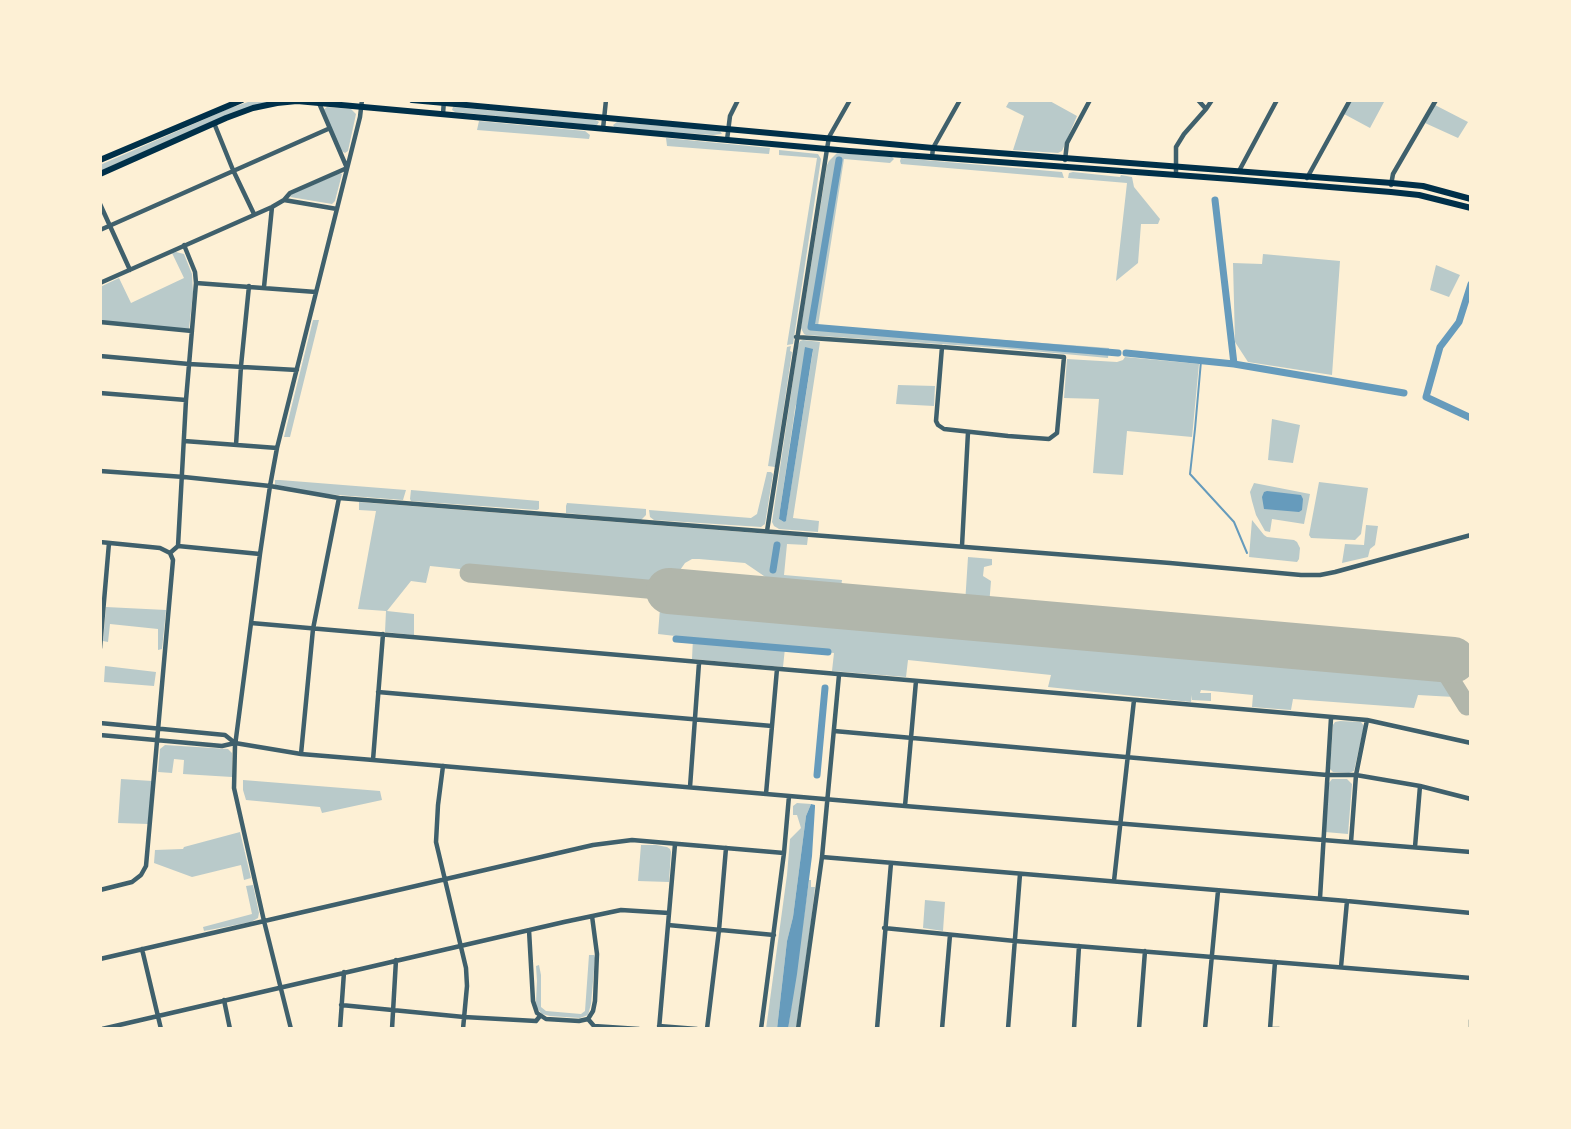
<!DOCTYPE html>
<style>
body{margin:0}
#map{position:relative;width:1571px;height:1129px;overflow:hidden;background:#fdf0d5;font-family:Figtree,sans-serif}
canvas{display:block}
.frame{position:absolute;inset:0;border:102px solid #fdf0d5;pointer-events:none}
</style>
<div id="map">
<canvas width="1571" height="1129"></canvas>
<div class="frame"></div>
</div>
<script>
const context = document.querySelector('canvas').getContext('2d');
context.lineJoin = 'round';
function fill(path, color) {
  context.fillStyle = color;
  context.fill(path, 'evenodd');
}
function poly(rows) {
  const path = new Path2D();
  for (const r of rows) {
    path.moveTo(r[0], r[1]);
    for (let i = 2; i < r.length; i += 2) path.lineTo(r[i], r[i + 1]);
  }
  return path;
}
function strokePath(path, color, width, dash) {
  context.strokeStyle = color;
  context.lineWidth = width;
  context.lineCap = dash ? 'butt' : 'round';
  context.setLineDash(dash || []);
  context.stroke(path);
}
fill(poly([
 [254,100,273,100,269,102,227,115,100,171,100,165,230,108],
 [1010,100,1048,100,1077,116,1062,151,1058,153,1013,150,1024,116,1006,107],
 [1352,100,1379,100,1384,102,1370,128,1344,114],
 [1435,105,1468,122,1458,138,1425,123],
 [327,107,351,109,356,114,348,151,345,153,340,150,323,110],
 [453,107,596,120,599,122,597,125,592,125,455,112,452,110],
 [479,121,585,131,590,135,589,139,477,130],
 [617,122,720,131,722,134,713,135,615,128,613,125],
 [666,138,770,148,769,154,667,146],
 [779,150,818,154,821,159,793,344,787,345,817,158,779,155],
 [837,153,892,157,894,159,890,163,844,159,818,326,1109,348,1108,358,1000,348,806,335,804,334,801,328,827,165,829,161],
 [901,158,1062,172,1064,178,901,164,900,161],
 [1073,172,1120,177,1121,175,1132,177,1134,187,1160,219,1158,224,1141,224,1138,263,1116,281,1127,183,1068,178,1069,173],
 [340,173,342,174,335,201,332,204,290,197,292,194],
 [176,252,184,254,192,274,193,293,189,329,100,321,100,287,119,278,131,303,184,278,172,253],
 [1263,254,1340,261,1332,375,1248,362,1235,342,1233,263,1262,264],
 [1436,265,1460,275,1449,297,1430,290],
 [313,320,319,320,290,437,284,437],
 [803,340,820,342,793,518,819,521,818,532,779,529,774,526,772,522,798,346,800,341],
 [813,350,786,520,784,522,779,519,780,510,793,423,795,408],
 [791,346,790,351,792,352,775,467,768,466,787,347],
 [1125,357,1199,364,1192,437,1127,431,1123,475,1093,473,1099,399,1064,398,1067,359,1117,362,1123,360],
 [898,385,935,386,934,406,896,404],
 [1272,419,1300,425,1293,463,1268,460],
 [767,472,771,472,773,474,765,524,761,527,654,520,650,517,649,510,751,518,757,514],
 [275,480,280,480,406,490,403,500,286,491,275,486],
 [1319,482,1368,488,1361,534,1355,540,1311,538,1309,535],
 [1254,483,1310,494,1304,524,1272,519,1270,532,1265,531,1256,515,1252,501,1250,492],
 [411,490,539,501,539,509,537,510,411,501,410,499],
 [359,502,808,537,807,545,787,544,784,575,842,580,840,595,783,589,745,563,699,559,692,559,685,563,678,573,675,581,663,582,509,568,508,574,430,566,426,583,411,581,387,611,414,614,414,635,385,632,386,611,358,609,376,511,359,510],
 [567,503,646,509,646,515,641,520,566,513,566,506],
 [1252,520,1264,535,1267,537,1294,540,1297,542,1300,548,1299,559,1297,562,1249,557],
 [1366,525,1378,526,1375,545,1370,549,1368,557,1342,563,1345,544,1364,545],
 [968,557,992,559,992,565,984,567,983,576,991,581,989,606,965,604],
 [106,607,166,610,162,649,158,650,158,629,110,624,108,642,103,641],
 [660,608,1322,667,1449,680,1454,697,1418,695,1414,708,1293,699,1291,710,1252,707,1253,695,1201,690,1200,693,1211,693,1211,701,1192,700,1192,695,1191,702,1048,687,1051,675,908,660,906,677,832,671,834,653,785,648,783,667,692,659,693,638,658,634],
 [105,666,156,672,154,686,104,682],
 [1340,721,1361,722,1364,726,1354,771,1349,773,1333,772,1330,769,1333,725,1335,722],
 [165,745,228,749,232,753,232,777,183,774,184,760,174,759,172,773,158,772,160,749],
 [121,779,152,781,148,824,118,823],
 [1332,779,1347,779,1352,784,1348,834,1325,832,1329,783],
 [243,780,380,791,382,800,322,813,320,807,246,800,243,790],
 [797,803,811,804,806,816,793,917,787,941,777,1029,766,1029,787,875,790,839,801,828,797,815,793,815,793,806],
 [240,832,251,878,244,880,241,865,192,877,154,863,155,850,183,849,184,847],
 [641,845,656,845,667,847,670,849,671,852,669,882,638,881],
 [809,880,811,880,811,887,815,887,811,922,796,1029,788,1029],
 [253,885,259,913,258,918,251,922,204,931,203,927,252,914,246,886],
 [925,900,945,902,943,931,923,928],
 [589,955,594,955,595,958,591,1004,588,1015,580,1018,550,1016,542,1014,537,1008,536,1002,537,981,536,966,539,965,541,975,541,1007,546,1011,581,1014,585,1011]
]), '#b9caca');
fill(poly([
 [805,347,813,349,786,521,784,522,779,519,780,510],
 [1267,491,1301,495,1303,499,1302,510,1299,512,1264,509,1262,497,1264,492],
 [811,804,815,805,815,807,812,856,797,974,788,1029,777,1029,787,941,793,917,806,816]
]), '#669bbc');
strokePath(poly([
 [1201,361,1195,429,1190,474,1234,522,1247,553]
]), '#669bbc', 2);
strokePath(poly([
 [839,160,811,327,1118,353],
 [1215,200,1234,364],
 [1471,284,1459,322,1440,347,1426,397,1471,418],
 [1126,353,1234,364,1404,393],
 [773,570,777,545],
 [676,639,828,652],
 [817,775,825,688]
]), '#669bbc', 7);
strokePath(poly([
 [469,573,669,591],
 [1437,658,1467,706],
 [1453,660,1471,661]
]), '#b1b6ab', 19);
strokePath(poly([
 [669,591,1453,660]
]), '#b1b6ab', 46);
strokePath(poly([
 [1198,100,1206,109],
 [443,114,444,100],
 [214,123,233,170,254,214],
 [603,129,606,100],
 [727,140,730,116,738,100],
 [932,157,933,148,960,100],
 [1065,160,1067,143,1090,100],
 [1239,171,1277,100],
 [1176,175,1176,147,1184,134,1206,109,1212,100],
 [1307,178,1350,100],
 [1391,185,1393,174,1436,100],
 [284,200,290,193,347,168,319,103],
 [100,204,130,270],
 [100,230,328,129],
 [100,283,272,207,284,200,337,209],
 [196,283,316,292],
 [264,287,272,207],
 [100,322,192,331],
 [796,337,942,347,1064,357,1057,433,1049,439,1008,436,944,429,938,425,936,421,942,347],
 [100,356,189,364,297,370],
 [100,393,186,400],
 [184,441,277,448],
 [236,445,241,366,249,286],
 [100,471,184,477,270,486,339,498,1170,563,1301,575,1320,575,1335,572,1471,535],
 [767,531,827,149,829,137,850,100],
 [100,542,160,548,170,553],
 [178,546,260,554],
 [962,546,968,432],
 [170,553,178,546,186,400,196,283,195,272,184,245],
 [251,623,1367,720,1471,743],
 [100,648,109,543],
 [378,692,772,726],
 [100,723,225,735,235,743],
 [834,731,1327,775,1356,775,1420,786,1471,799],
 [100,735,222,746,235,743,301,754,373,760,905,806,1471,852],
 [301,754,313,629,339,498],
 [373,760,383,634],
 [443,766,438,805,436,842,466,968,467,986,463,1029],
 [690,787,699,663],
 [766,794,777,669],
 [905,806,916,681],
 [1351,842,1356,775,1367,720],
 [1415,847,1420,786],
 [822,857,1347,901,1471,913],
 [1114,881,1134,700],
 [100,890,132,882,141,875,146,866,173,560,170,553],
 [1320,898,1331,718],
 [668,925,774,935],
 [884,928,1015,941,1471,978],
 [529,930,533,1001,537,1013,546,1019,579,1021,588,1019],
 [142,949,161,1029],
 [100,959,593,845,632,840,784,853],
 [1341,967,1347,901],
 [224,1000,230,1029],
 [341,1005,464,1017,536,1021,540,1016],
 [588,1019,593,1011,595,1001,597,954,592,916],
 [588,1019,594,1026,639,1029],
 [659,1026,697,1029],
 [102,1029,564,922,621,910,669,913],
 [291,1029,264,921,234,788,235,746,260,554,270,486,277,448,360,117,362,100],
 [340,1029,344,972],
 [392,1029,396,960],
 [659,1029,675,844],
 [707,1029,719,930,726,848],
 [761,1029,784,853,789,796],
 [798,1029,822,857,839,675],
 [877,1029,891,863],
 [942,1029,950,935],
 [1008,1029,1020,874],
 [1074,1029,1079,946],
 [1139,1029,1145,951],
 [1205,1029,1218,891],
 [1270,1029,1275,962],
 [1270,1029,1279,1029],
 [1471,1029,1471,1020]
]), '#3f606c', 4.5);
strokePath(poly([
 [412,100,933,148,1392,183,1423,186,1471,199],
 [100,160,242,100],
 [100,174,226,118,253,108,277,103,297,101,849,151,1231,179,1391,192,1419,195,1471,208]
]), '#003049', 6);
</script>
